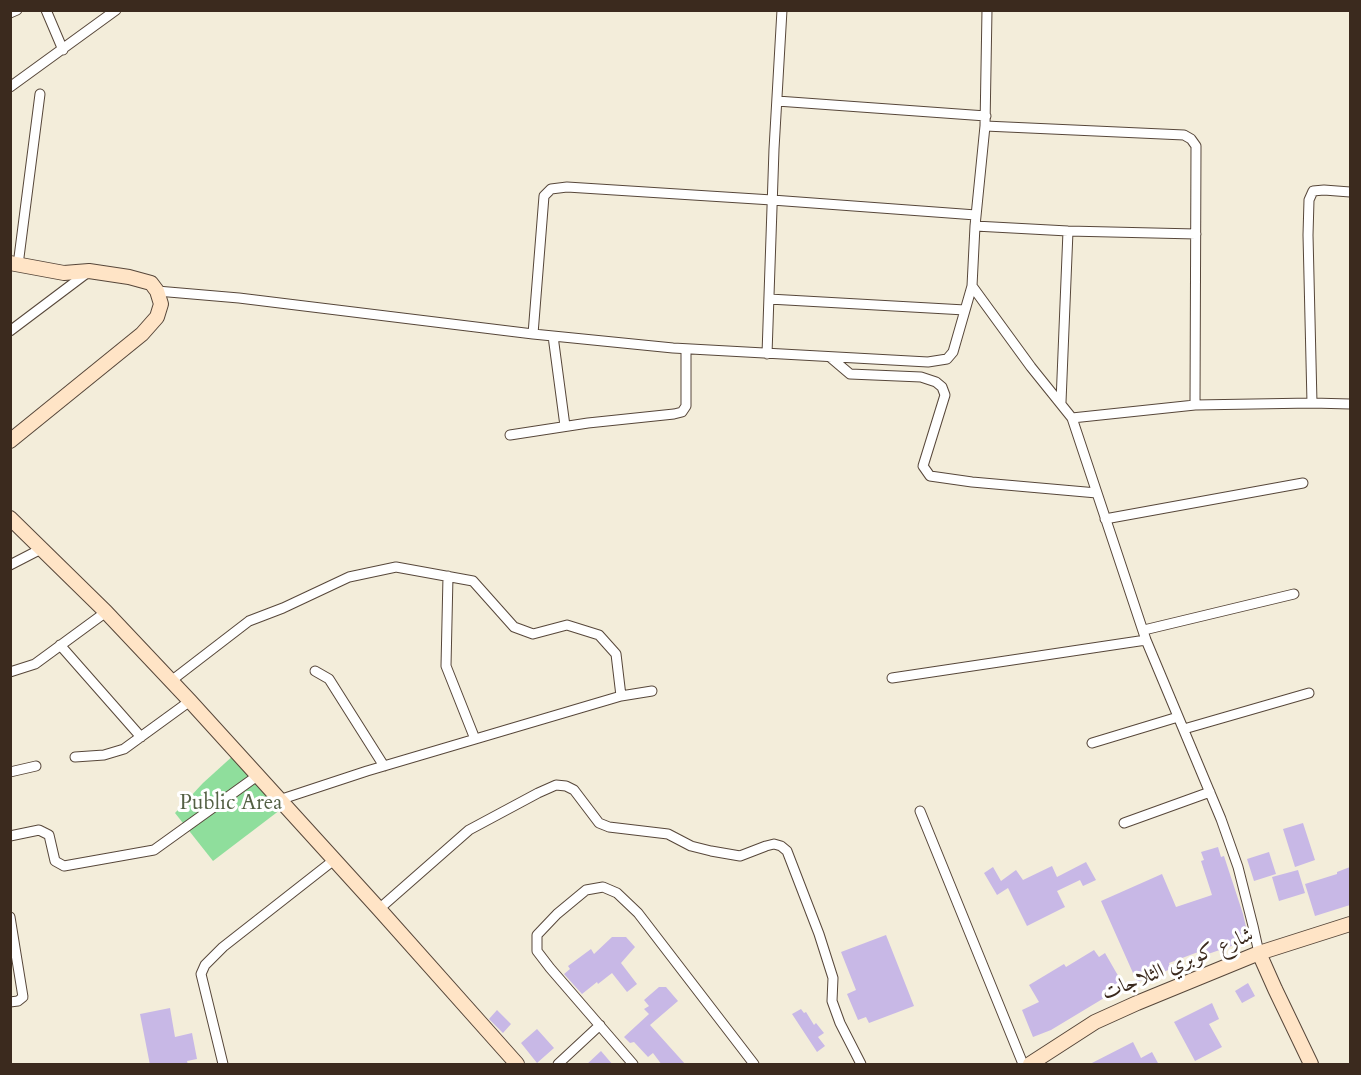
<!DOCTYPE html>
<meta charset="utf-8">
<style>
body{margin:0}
#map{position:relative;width:1361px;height:1075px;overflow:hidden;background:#f3edda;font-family:Cardo,serif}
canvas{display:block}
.frame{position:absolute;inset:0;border:12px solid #3b2a1e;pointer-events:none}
</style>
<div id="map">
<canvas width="1361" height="1075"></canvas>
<div class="frame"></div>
</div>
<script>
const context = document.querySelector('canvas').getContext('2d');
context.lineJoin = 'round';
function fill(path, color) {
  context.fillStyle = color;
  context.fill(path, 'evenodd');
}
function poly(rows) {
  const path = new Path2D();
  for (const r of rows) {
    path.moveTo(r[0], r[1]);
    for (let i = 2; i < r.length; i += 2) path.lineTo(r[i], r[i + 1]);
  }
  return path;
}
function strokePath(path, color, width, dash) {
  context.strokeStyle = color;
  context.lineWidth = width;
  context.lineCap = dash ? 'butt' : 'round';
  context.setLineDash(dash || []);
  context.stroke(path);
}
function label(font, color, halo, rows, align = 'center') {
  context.font = font + ' Cardo,Amiri,serif';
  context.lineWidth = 6;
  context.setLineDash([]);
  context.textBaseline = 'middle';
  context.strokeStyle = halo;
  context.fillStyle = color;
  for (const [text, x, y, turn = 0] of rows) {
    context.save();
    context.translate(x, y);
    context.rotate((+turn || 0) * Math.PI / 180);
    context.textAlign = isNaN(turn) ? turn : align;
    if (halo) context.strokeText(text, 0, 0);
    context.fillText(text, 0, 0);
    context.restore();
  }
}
fill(poly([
 [235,754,280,810,213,861,175,813,203,783]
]), '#8fde9c');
fill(poly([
 [1303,823,1315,860,1295,867,1283,829],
 [1218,847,1221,857,1224,856,1243,914,1249,940,1208,954,1206,949,1169,963,1171,969,1137,982,1101,901,1162,874,1176,907,1212,895,1201,861,1204,860,1201,852],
 [1269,852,1276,874,1254,881,1247,859],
 [1086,862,1096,880,1083,886,1080,880,1057,891,1065,907,1027,926,1008,888,997,895,984,873,993,867,1001,881,1016,870,1023,880,1052,866,1057,877],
 [1350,867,1350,905,1315,916,1305,884,1337,874,1337,872],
 [1298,870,1305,893,1279,901,1272,877],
 [886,935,914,1006,869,1023,866,1017,858,1020,847,994,856,990,841,952],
 [612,937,626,937,635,947,621,963,637,984,627,992,612,973,598,984,597,982,582,994,564,974,570,969,568,966,591,949,594,954],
 [1094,950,1099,957,1105,953,1124,986,1051,1030,1033,1037,1022,1010,1039,1002,1029,985,1064,964,1066,967],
 [1248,983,1255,996,1242,1003,1235,991],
 [659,987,666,987,678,1001,650,1025,686,1065,662,1065,653,1053,648,1057,634,1042,630,1043,624,1037,649,1014,644,1009,649,1006,644,1000],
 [1212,1003,1219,1019,1209,1024,1222,1047,1195,1061,1174,1022],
 [170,1008,175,1037,192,1033,197,1059,187,1061,188,1065,150,1065,140,1014],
 [801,1009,804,1013,806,1012,814,1025,816,1023,824,1033,818,1037,825,1046,817,1052,792,1014],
 [497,1010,511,1024,503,1033,489,1019],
 [537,1029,554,1048,537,1063,521,1043],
 [1133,1042,1141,1058,1152,1052,1159,1065,1088,1065],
 [601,1051,613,1065,586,1065]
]), '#c8b8e6');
const street = poly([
 [46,10,63,50],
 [10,13,17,10],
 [10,87,116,10],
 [777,101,986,116],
 [985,126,1184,135,1191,139,1196,146,1195,405],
 [975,226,1068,231,1196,234],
 [18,265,40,94],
 [972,286,1031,367,1072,418,1146,640,1221,819,1238,867,1253,926,1259,953],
 [157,291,239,298,533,334,673,348,928,362,947,359,953,352,972,286,975,226,985,126,987,10],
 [769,299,965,310],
 [10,331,87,273],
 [533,334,544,196,551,189,567,187,772,200,976,215],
 [553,336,565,426],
 [767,354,774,149,782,10],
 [830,357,850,374,921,377,936,382,942,387,945,395,923,466,930,476,972,482,1097,493],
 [1061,402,1068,231],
 [1312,403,1308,235,1309,200,1313,191,1324,190,1350,192],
 [1072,418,1195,405,1312,403,1350,404],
 [510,435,588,423,674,414,682,412,686,406,686,349],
 [1105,519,1303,483],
 [10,565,43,548],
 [448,576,446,666,475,739],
 [1144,630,1294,594],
 [60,645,141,737],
 [315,671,329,679,384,766],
 [10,672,35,664,106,612],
 [892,678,1146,640],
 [171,681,249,621,283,608,349,577,396,567,473,581,514,627,533,634,567,625,599,635,616,654,621,696],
 [1184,729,1309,693],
 [1092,743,1178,717],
 [75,757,104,755,124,749,190,701],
 [10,772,36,766],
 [279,800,367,771,621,696,652,691],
 [920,811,1023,1064],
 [1124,823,1210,792],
 [10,836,39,830,49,835,55,861,64,866,154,850,257,776],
 [379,909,469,830,538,793,556,785,566,786,574,790,599,823,609,827,668,834,691,846,711,851,740,856,766,846,774,844,781,846,787,851,819,934,833,978,832,1001,840,1023,861,1064],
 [10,917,23,997,18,1001,10,1002],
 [223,1064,201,974,205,965,223,947,334,860],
 [558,1064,600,1025],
 [633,1064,550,968,537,951,537,935,557,914,586,890,603,887,617,893,638,913,754,1064]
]);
const secondary = poly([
 [10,263,64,273,89,271,129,277,151,283,157,291,161,304,157,317,142,334,10,441],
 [10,518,106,612,190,701,379,909,517,1064],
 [1259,953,1275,989,1311,1064],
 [1030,1064,1095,1022,1137,1003,1259,953,1350,924]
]);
strokePath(street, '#57473a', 11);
strokePath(secondary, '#57473a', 16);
strokePath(street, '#fff', 9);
strokePath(secondary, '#ffe4c6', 14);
label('21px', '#546044', '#fff', [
 ["Public Area",231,804]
]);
label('21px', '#3b2a1e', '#fff', [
 ["شارع كوبري الثلاجات",1178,965,-22]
]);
</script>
